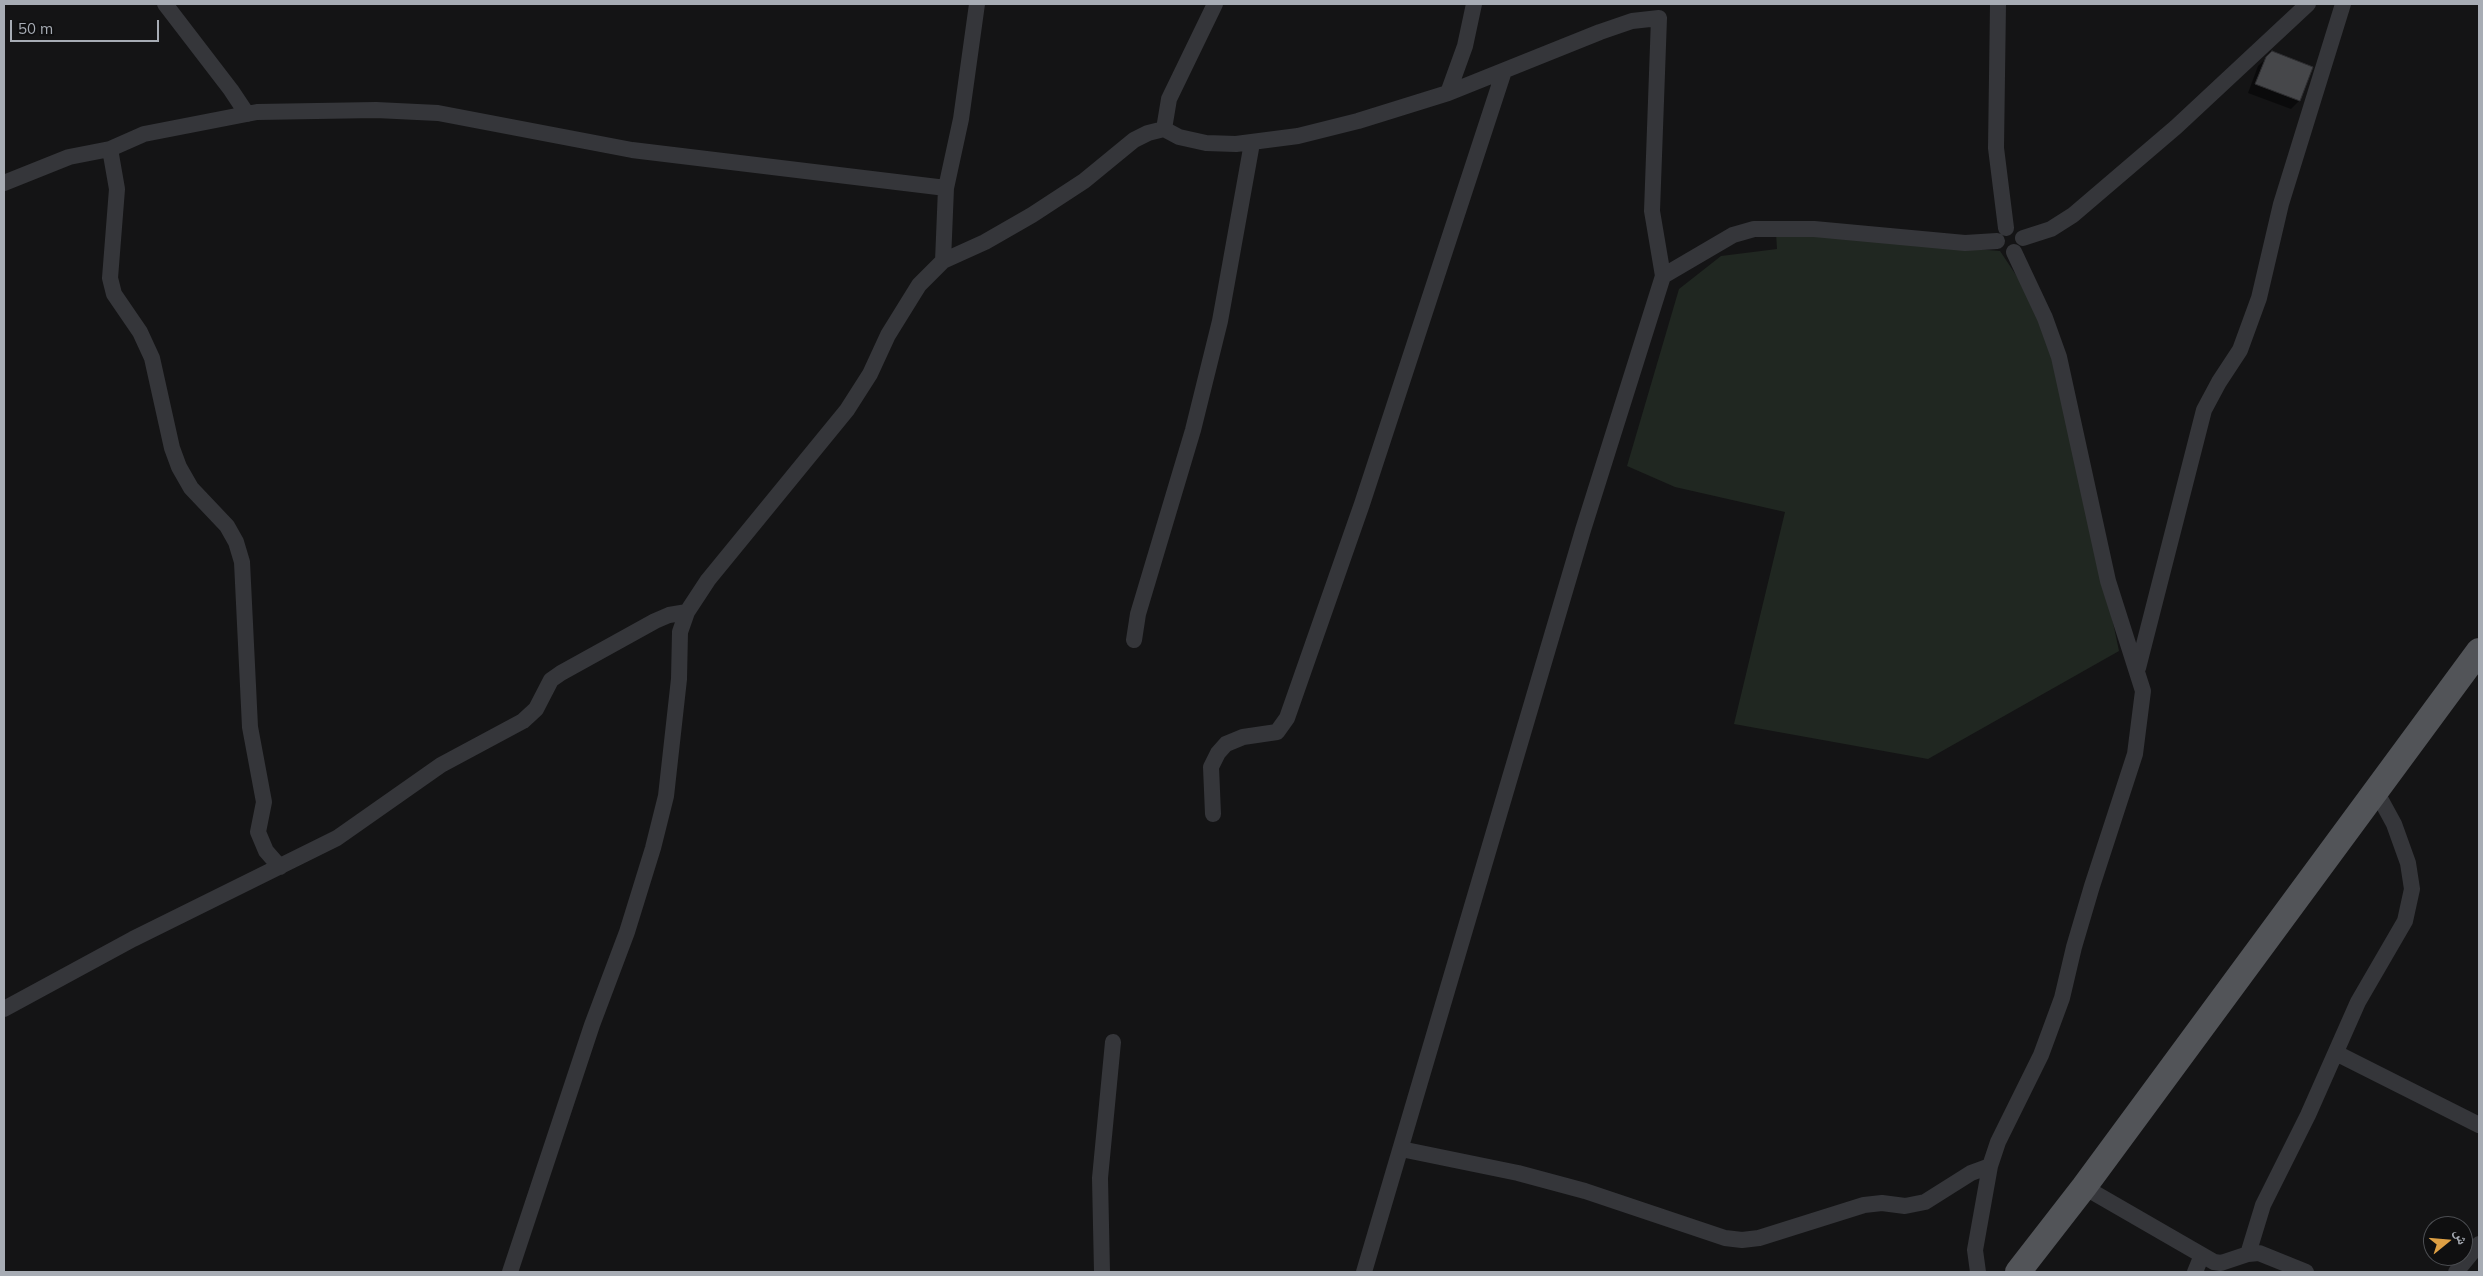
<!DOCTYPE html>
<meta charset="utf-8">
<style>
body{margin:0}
#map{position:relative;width:2483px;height:1276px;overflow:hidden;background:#141415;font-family:Mulish,"Noto Naskh Arabic",sans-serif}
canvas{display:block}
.frame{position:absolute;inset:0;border:5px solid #a7acb4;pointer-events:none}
.north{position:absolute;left:2423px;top:1216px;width:50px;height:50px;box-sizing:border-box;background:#0f0f10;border:1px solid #4c4e52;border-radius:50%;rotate:73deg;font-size:14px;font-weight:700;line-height:20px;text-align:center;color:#a7acb4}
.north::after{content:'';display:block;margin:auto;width:18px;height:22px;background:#dd9f44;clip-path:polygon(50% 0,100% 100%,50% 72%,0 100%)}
.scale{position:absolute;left:10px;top:20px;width:149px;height:22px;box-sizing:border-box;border:2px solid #a7acb4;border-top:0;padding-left:6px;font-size:15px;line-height:18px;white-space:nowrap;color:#a7acb4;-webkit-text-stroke:4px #0f0f10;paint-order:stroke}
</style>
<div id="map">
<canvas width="2483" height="1276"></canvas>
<div class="frame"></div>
<div class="north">ش</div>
<div class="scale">50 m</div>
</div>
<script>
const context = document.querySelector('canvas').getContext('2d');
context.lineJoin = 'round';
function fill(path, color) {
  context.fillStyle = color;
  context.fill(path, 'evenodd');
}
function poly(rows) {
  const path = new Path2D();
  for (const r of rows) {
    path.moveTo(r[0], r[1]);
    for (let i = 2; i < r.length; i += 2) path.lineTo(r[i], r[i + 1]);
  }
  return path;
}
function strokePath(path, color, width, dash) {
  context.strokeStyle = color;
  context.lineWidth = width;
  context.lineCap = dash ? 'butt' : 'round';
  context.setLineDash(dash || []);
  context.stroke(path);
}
fill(poly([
 [1776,233,2000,251,2042,314,2085,489,2119,651,1928,759,1734,724,1785,512,1675,487,1627,466,1679,289,1721,256,1777,249]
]), '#202721');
fill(poly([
 [2272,53,2311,67,2299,101,2291,109,2248,93,2258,66]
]), '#0007');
const building = poly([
 [2272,51,2313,67,2300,101,2255,84,2266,57,2272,51]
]);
fill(building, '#46474a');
strokePath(building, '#2e2e31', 1);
strokePath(poly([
 [165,4,231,90,247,114],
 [1998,4,1996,148,2006,228],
 [1448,93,1465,46,1474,4],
 [1164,129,1169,99,1215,4],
 [110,149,144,134,257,112,376,110,438,113,632,150,946,188],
 [4,183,69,157,110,149,117,189,110,278,114,294,140,332,152,358,172,448,179,467,191,488,227,526,236,542,242,562,250,727,264,802,258,832,266,851,280,867],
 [2023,238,2051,229,2073,215,2176,127,2308,4],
 [943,261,946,188,961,119,977,4],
 [1134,640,1138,614,1193,430,1220,321,1252,143],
 [2138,668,2204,410,2219,382,2240,350,2259,298,2281,204,2343,4],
 [1213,814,1211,767,1218,753,1226,744,1243,737,1277,732,1287,718,1362,504,1504,71],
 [4,1009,133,939,337,838,441,765,523,721,536,709,551,680,561,673,655,621,669,615,687,612],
 [2336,1053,2479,1125],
 [1401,1149,1518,1173,1585,1191,1725,1238,1742,1240,1759,1238,1864,1205,1882,1203,1905,1206,1925,1202,1971,1173,1990,1166],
 [2084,1187,2214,1262,2221,1263,2248,1254,2259,1253,2306,1272],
 [2248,1254,2263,1205,2308,1115,2358,1002,2405,921,2412,889,2408,863,2394,824,2376,791],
 [510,1272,592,1025,627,932,653,848,666,796,679,679,680,632,687,612,708,580,847,410,870,374,888,335,919,285,943,261,985,242,1032,215,1084,181,1134,140,1148,133,1164,129,1179,137,1206,143,1236,144,1298,136,1358,121,1448,93,1600,32,1632,21,1659,18,1652,211,1663,276],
 [1102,1272,1100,1178,1113,1042],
 [1364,1272,1583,530,1663,276,1733,235,1754,229,1814,229,1965,243,1997,241],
 [1978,1272,1975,1250,1990,1166,1998,1142,2041,1055,2062,998,2074,947,2092,886,2135,754,2143,691,2108,581,2059,357,2045,318,2014,252],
 [2195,1272,2202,1255],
 [2456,1272,2479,1244]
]), '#35363a', 16);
strokePath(poly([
 [2018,1272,2084,1187,2479,651]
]), '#525458', 26);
</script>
